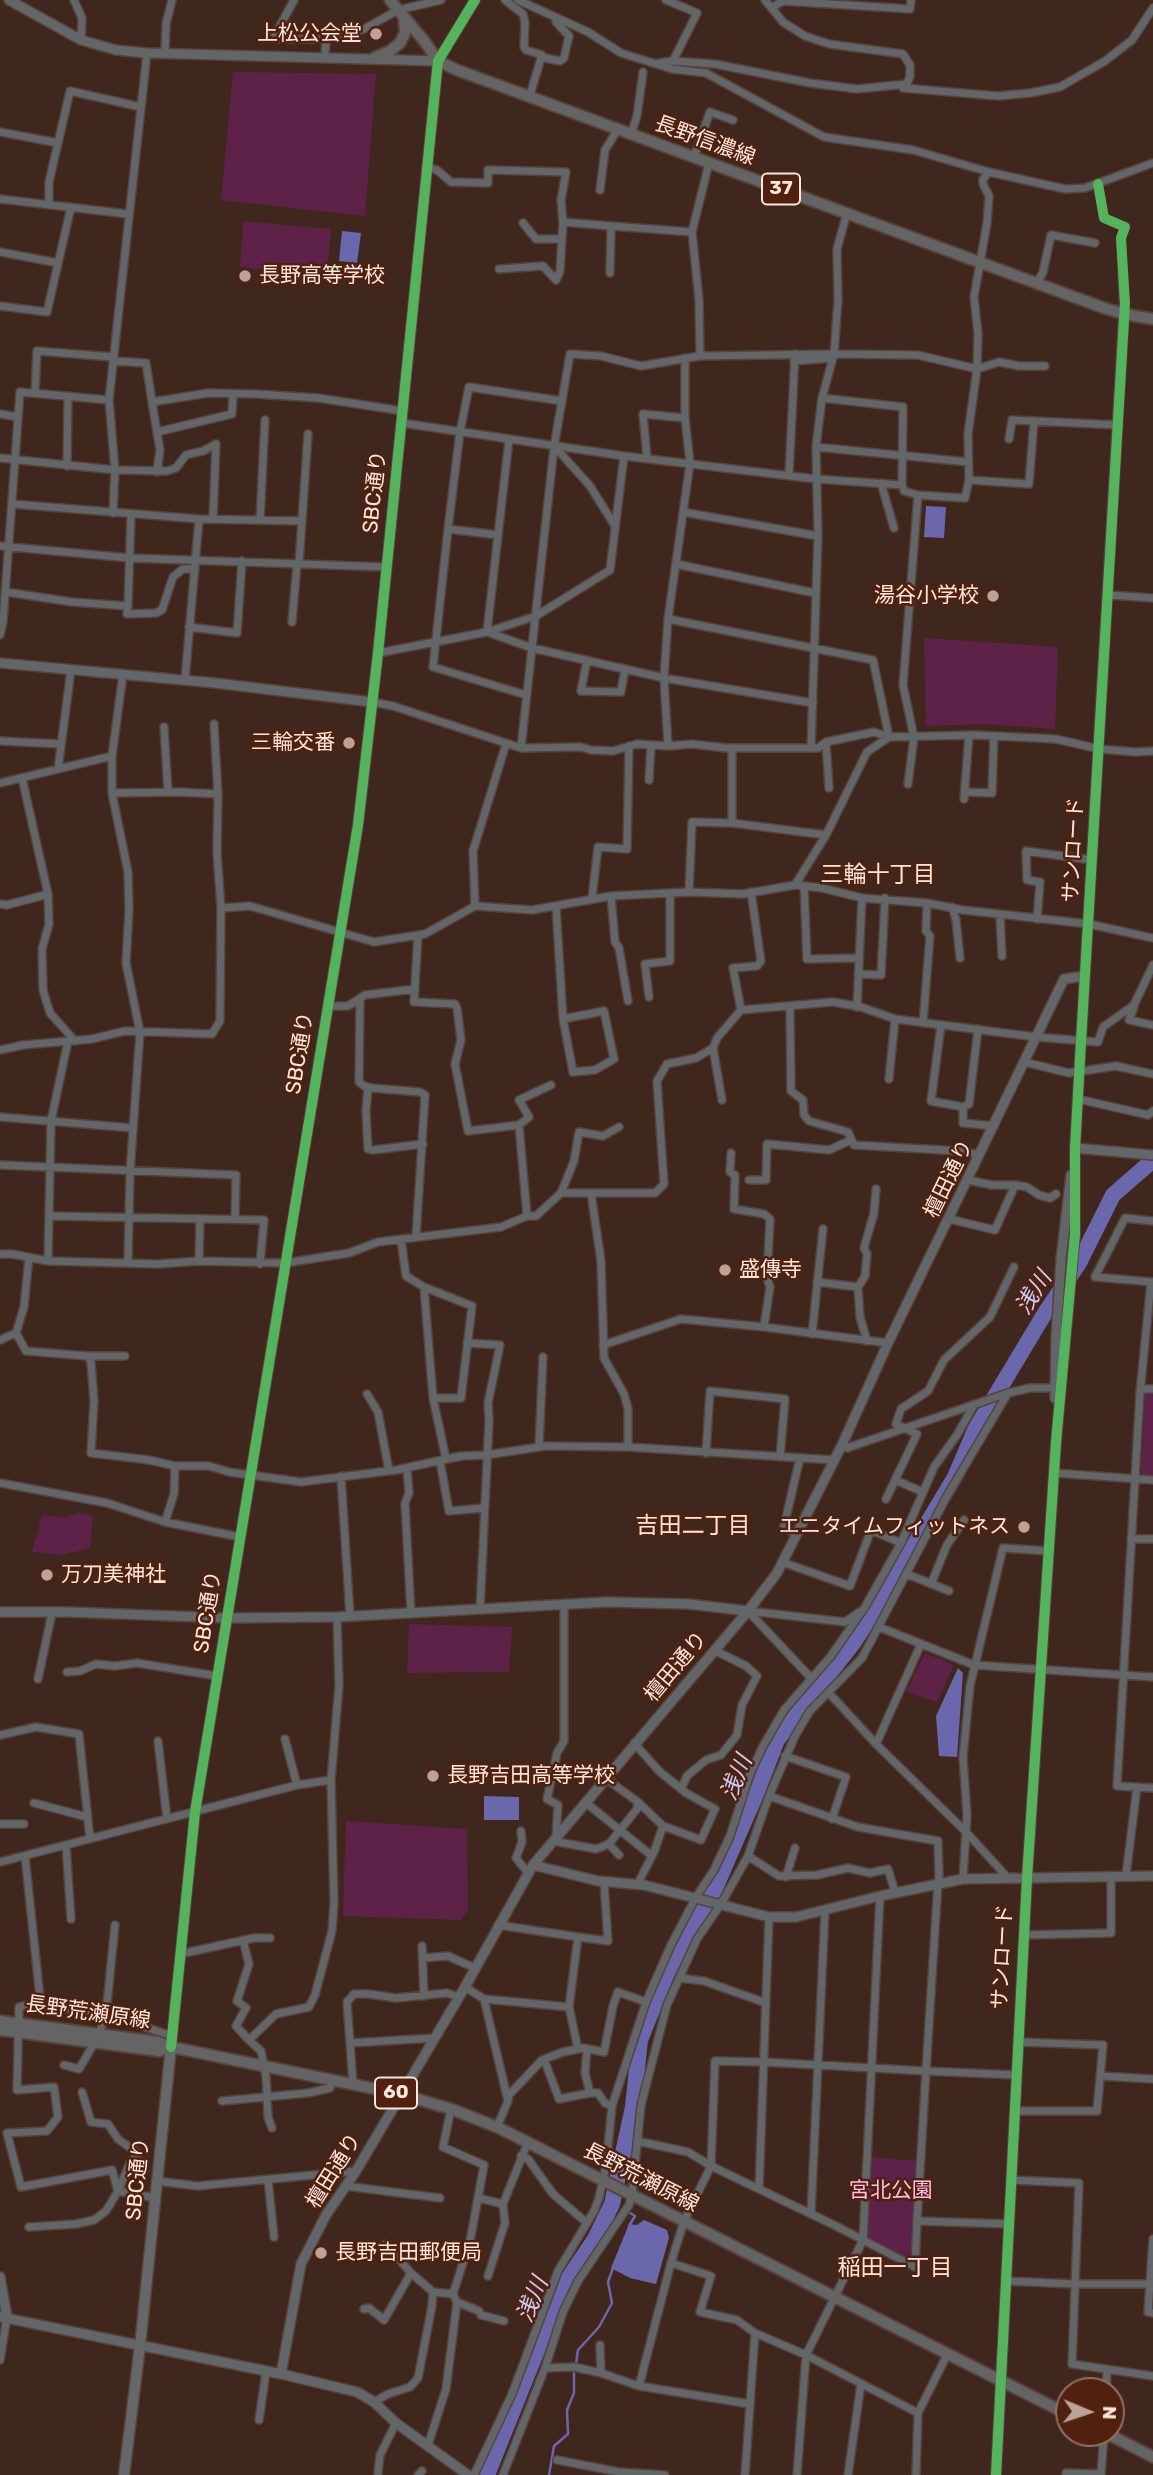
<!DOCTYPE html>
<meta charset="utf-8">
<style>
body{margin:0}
#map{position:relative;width:1153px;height:2475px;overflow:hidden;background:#40271d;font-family:Rubik,sans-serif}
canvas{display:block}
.north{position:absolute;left:1055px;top:2377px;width:70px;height:70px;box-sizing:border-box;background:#4f210e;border:2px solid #957061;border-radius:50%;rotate:92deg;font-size:19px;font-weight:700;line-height:28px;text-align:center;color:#ffe6dd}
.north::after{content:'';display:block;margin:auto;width:24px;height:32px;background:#bca39a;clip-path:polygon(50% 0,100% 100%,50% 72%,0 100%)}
</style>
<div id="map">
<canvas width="1153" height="2475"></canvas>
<div class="north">N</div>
</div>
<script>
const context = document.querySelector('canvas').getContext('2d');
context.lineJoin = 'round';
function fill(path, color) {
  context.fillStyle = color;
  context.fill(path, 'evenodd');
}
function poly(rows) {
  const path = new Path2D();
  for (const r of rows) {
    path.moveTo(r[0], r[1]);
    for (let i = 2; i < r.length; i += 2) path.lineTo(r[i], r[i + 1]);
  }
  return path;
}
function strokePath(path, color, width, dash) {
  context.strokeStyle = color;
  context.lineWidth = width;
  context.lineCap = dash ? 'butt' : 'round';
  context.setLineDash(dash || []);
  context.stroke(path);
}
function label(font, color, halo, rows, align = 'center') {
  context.font = font + ' Rubik,"Noto Sans JP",sans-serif';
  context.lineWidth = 5;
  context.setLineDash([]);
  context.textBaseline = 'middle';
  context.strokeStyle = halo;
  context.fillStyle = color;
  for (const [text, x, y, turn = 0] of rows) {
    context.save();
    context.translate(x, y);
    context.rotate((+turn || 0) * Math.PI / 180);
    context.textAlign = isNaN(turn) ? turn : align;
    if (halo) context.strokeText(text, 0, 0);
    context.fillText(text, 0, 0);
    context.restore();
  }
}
fill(poly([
 [233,72,376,74,365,216,221,200],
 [243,221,331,229,327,275,240,267],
 [924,638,1058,647,1055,729,984,724,926,726],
 [1145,1392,1153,1393,1153,1477,1141,1476],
 [79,1513,93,1516,90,1548,62,1555,32,1552,42,1515,63,1518],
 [409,1624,512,1627,509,1672,407,1673],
 [925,1653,954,1665,937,1702,906,1692],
 [346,1821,467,1829,468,1910,461,1920,343,1916],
 [869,2157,917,2161,912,2262,866,2237]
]), '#5e2147');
fill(poly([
 [342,231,361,233,357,263,339,261],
 [926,506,946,507,944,538,924,537],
 [958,1668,963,1673,957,1757,939,1756,936,1716],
 [484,1796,519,1797,519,1820,484,1820],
 [644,2220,667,2230,669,2238,656,2284,630,2278,611,2268,629,2224,637,2225]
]), '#6a67ad');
strokePath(poly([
 [612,2205,616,2206],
 [629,2226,635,2216,630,2213],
 [576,2364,578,2350,599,2327,612,2303,608,2282,613,2268],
 [549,2475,554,2446,568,2434,567,2410,574,2393,574,2373]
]), '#6a67ad', 2.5);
strokePath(poly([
 [487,2475,562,2288,595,2239,612,2204,633,2107,640,2040,667,1973,689,1931,713,1893,757,1792,777,1740,854,1642,886,1592,955,1477,976,1428,1045,1313,1079,1263,1113,1195,1153,1160]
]), '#6a67ad', 16);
const minor = poly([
 [74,0,82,18,81,40],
 [294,0,275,35,279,39,326,39,325,56],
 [505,0,523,14,525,23,524,47,526,50,542,55,530,95],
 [518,0,588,32,621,53,672,69,706,73,824,137,913,150,989,172,1065,189,1085,188,1153,163],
 [666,0,697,13,673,61],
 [771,8,783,1,910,9,911,0],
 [338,39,364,29,398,10,441,0],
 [165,53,166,24,172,0],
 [541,57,560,61,564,58,569,36,556,22,558,18],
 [659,63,673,61,715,64,810,83,857,89,907,84,910,76,910,65,903,54,829,44,805,36,783,22,765,0],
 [903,88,998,96,1030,93,1060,87,1105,61,1132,40,1153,8],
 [0,132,58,143],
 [631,134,637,116,643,72],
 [694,157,710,112,733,120],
 [427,167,437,170,451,182,488,183,488,170,566,172,561,200,563,222,560,271,556,280,543,266,499,269],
 [1098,184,1104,218,1125,227,1121,238,1124,314],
 [600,190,605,150,618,129],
 [0,199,128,214],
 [49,205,49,182,70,91,141,107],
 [563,222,611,226,610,273],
 [523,223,536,239,562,239],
 [611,226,692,232],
 [0,252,58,263],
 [1037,283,1043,272,1051,235,1095,243],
 [0,306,47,312,71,207],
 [700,356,699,300,692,232,709,163],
 [113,361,146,363,152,402,208,393,256,394,318,398,403,411],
 [794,361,832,358],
 [35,393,37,351,113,357],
 [822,398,903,407,902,485],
 [152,402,160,450,157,472],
 [0,414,18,417],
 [402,423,624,456,816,479,902,485,904,491,918,495,965,498,969,480,968,434,977,369,978,334,974,297,987,223,989,196,983,184,983,179,989,172],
 [157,432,232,414,233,394],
 [1009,439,1012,420,1118,425],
 [509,440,498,535,448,529,460,432,469,387,562,401],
 [555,447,590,486,615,526],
 [816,447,968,462],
 [0,458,115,470,109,400,147,53],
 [647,458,643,414,685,418],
 [67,466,68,396],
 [789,475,795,354],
 [969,480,1029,484,1034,421],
 [881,483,894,528],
 [12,504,199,519,302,521],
 [683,512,818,536],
 [113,513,115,470,167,471,176,468,186,455,203,451,216,444,213,519],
 [260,520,265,420],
 [448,529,433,667,526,695],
 [0,546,130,558,386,567],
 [299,564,308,434],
 [676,564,815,593],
 [6,592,72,602,128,606,131,514],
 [1108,595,1153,598],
 [128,606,127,614,156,613,162,610,173,577,183,569,195,569],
 [668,619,873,660,889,737],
 [292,622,297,564],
 [189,627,237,633,242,561],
 [487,632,532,648,664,678,813,703],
 [487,632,498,535],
 [0,635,3,622,20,392,109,400],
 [378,653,487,632,536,616,610,570,624,456],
 [587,660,581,691,621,692,625,669],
 [123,674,112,756,112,793,128,872,129,909,126,963,140,1032,130,1172,128,1263],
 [185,680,199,519],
 [372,702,393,706,521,748,581,747,591,750,613,751,637,744,668,746,692,744,726,748,818,748,826,742,874,732,889,737,975,735,1056,739,1099,749,1136,752,1153,751],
 [214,724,218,794],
 [164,727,168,792],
 [0,741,61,744],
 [826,742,829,788],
 [668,746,664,678,668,619,690,463,685,418,685,358],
 [521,748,554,447,570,354,601,356,641,366,700,356,834,354,918,355,977,369,999,362,1019,366,1045,366],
 [811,748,818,536,816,447,822,398,834,354,838,300,837,249,847,213],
 [58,769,71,670],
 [22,778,48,894,49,924,42,949,43,990,50,1013,75,1041],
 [649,780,651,745],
 [0,783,112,756],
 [908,784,914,737,903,685,918,495],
 [965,792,992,793,994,736],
 [964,799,969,735],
 [732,823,732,748],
 [795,885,826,835,867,752,889,737],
 [804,886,807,959,858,958],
 [689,892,692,822,732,823,826,835],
 [611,896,615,942,619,948,628,1001],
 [592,898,598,847,627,849,629,746],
 [0,904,7,905,48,894],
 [475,906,473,851,506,744],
 [556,906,563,1019,573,1072,595,1070,614,1059,604,1011,563,1019],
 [952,907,956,920,960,958],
 [221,908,250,906,374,942,425,934,475,906,532,910,611,896,689,892,743,894,795,885,822,888,862,898,927,903,963,910,1089,924,1153,938],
 [1000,915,1002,956],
 [1037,919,1040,882,1027,880,1026,851,1092,860],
 [418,935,414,1002,455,1004,457,1008,461,1040,455,1064,468,1131,519,1125],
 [858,974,881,975,885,898],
 [649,997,645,964,670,961,670,893],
 [360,999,359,1082,364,1086,372,1088,420,1092,425,1095,416,1237],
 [327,1006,348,1006,365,995,415,989],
 [790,1007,791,1091,803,1100,804,1115,809,1121,848,1132,854,1145,960,1151,979,1155],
 [857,1007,862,898],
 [1134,1007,1129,1020,1153,1025],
 [741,1010,733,968,757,966,761,961,751,892],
 [923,1023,930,936,926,931,927,903],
 [941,1025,931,1101,963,1107,969,1104,978,1029],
 [713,1048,722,1100],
 [0,1050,23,1045,92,1039,125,1031,212,1034,220,1021,221,908,217,852,218,794,180,792,112,793],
 [1024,1062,1069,1073,1116,1066,1153,1074],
 [889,1079,895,1019],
 [368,1087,366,1111,368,1149,373,1150,423,1144],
 [1078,1099,1148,1115,1153,1111],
 [963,1107,963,1123,994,1126],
 [0,1117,133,1128],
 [731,1153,730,1172,735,1175,734,1209,764,1214,770,1219,767,1278,770,1287,764,1327],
 [0,1165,236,1175,235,1219],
 [749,1180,766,1180,767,1144,829,1150,851,1140],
 [968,1180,992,1185,1015,1185],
 [561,1193,574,1161,579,1132,603,1136,619,1127],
 [591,1193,601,1261,604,1358,624,1394,628,1409,628,1447],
 [49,1216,264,1220,260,1264],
 [527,1216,519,1125,529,1117,519,1100,551,1085],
 [949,1219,995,1230,1015,1185,1027,1187,1039,1195,1050,1198,1056,1194],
 [1153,1221,1125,1218,1095,1277,1153,1282],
 [401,1239,406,1276,424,1287,472,1306,461,1398,433,1398,446,1459],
 [0,1254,12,1254,48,1261,158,1264,199,1261,285,1263,349,1253,378,1242,501,1227,527,1216,536,1216,561,1193,655,1193,664,1184,657,1081,667,1064,696,1058,713,1048,717,1038,741,1010,833,1002,861,1007,895,1019,1036,1037,1098,1042,1103,1027,1134,1005,1153,965],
 [48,1261,51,1121,68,1041],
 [199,1261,200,1219],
 [817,1282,858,1287,865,1276,867,1254,864,1248,874,1213,876,1189],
 [1151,1282,1140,1393,1117,1786,1153,1788],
 [424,1287,433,1398],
 [858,1287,860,1317,867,1341],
 [16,1333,26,1351,88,1356],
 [812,1334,823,1229],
 [0,1340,16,1333,24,1307,29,1257],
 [467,1343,500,1345,488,1403,489,1421,480,1609],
 [603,1345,681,1319,764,1327,888,1343],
 [125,1356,88,1356,91,1362,94,1401,91,1453,149,1460,175,1466,209,1466,229,1472,301,1482,396,1470,461,1456,486,1455,546,1446,628,1447,835,1460],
 [1141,1389,1153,1389],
 [367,1394,378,1412,389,1471],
 [842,1445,847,1448,1008,1393,1030,1388,1055,1388],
 [539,1446,543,1357],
 [706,1453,710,1391,785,1399,780,1457],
 [440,1461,449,1511,484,1508],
 [407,1468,409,1493,405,1503,411,1613],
 [1054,1473,1153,1480],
 [341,1476,350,1616],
 [895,1480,923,1492],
 [0,1483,107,1503,165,1522,240,1537],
 [886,1499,917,1434,896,1424,901,1409,928,1391,944,1360,990,1317,1014,1267],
 [165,1522,174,1494,175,1466],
 [796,1535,784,1526,800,1458],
 [1131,1539,1153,1539],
 [901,1543,934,1467,957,1435,974,1405],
 [907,1574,949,1591],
 [931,1584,947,1545,964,1520],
 [748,1611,845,1622,859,1612],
 [748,1611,811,1678],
 [879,1627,974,1665,1153,1677],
 [67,1672,80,1671,96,1664,115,1666,137,1663,217,1676],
 [38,1679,52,1613],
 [829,1693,876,1744,966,1832,1008,1878],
 [0,1735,36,1727,79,1734,90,1839],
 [285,1739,297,1785],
 [158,1741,167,1819],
 [876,1744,921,1644],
 [785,1756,846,1777,832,1819],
 [605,1778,638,1802,663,1826,701,1840,715,1809,686,1793,659,1771,634,1743],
 [681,1789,687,1776,706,1760,721,1755,737,1735,742,1705,757,1676,746,1666,714,1650],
 [769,1796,858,1827,938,1841,939,1876,938,1883,926,2071,917,2221,915,2267,836,2226,711,2166,715,2061,764,2062,926,2071,1017,2075],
 [585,1802,652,1856],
 [34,1803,87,1817],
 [0,1824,24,1824],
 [521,1831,522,1842,516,1858,528,1873],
 [556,1837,558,1805,547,1799,557,1753,564,1741,564,1604],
 [553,1841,596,1849,609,1844,619,1855],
 [609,1844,637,1809,638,1802],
 [66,1845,71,1919],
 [25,1856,41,2007],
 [748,1856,779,1876,817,1875,848,1868,870,1873,888,1869,895,1892],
 [0,1862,297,1785,331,1780],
 [1126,1875,1137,1787],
 [786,1877,795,1848],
 [963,1879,967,1815,963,1757,970,1686,1003,1548,1049,1551],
 [637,1885,654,1852,663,1826],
 [1024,1935,1111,1933,1111,1876],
 [578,1937,608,1941,604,1882],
 [243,1940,249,1964,237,2001,246,2008,236,2026,249,2040],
 [422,1946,424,1996],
 [180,1954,254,1938,270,1938],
 [423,1958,448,1956,475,1968],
 [680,1978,704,1981,766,2003],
 [465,1987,484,1999,508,2101,497,2127],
 [484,1999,569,2007,578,1937,498,1925],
 [569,2007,578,2049],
 [99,2034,106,2014,115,1925],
 [350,2043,435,2038],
 [544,2059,559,2099,590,2093,585,2073,587,2049],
 [64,2065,79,2069,95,2042],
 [1101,2076,1153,2079],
 [353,2084,347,2002,354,1994,369,1994,396,1998,447,1993,459,1997],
 [590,2093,598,2093,605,2103,612,2106],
 [222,2101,308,2093,330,2088,333,2080],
 [508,2101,509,2095,542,2060,563,2052,583,2048,604,2052,613,2006,618,1992,646,2002],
 [451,2109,443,2147,484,2165,478,2198,503,2204,528,2142],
 [1015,2111,1097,2111,1103,2045,1018,2042],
 [272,2128,268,2117,266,2076,261,2051,249,2040,276,2014,309,2007,315,1995,332,1931,334,1903,331,1780,339,1685,337,1617],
 [637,2141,688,2152,711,2166,684,2221,671,2263],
 [521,2156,528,2159,553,2194,587,2223],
 [268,2179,274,2237],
 [1011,2180,1079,2183,1072,2364,1153,2376],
 [157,2181,197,2186,356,2171],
 [345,2186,440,2198],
 [759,2189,769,1917],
 [156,2198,118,2191,112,2170,21,2187,7,2133,47,2131,58,2117,54,2087,17,2090,19,2007,27,2005,83,2010,106,2014,172,2036],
 [811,2214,825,1910],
 [917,2221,1009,2224],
 [29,2227,76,2224,94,2220,106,2211,118,2191,130,2163,139,2154,118,2139,108,2124,91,2122,82,2092],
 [1153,2239,1148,2312,1153,2313],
 [488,2276,505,2223,503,2204],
 [1005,2281,1075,2284,1153,2284],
 [433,2292,453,2294,470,2241,478,2198],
 [457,2302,479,2311,481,2315,504,2321],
 [364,2309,369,2308,384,2320,411,2273],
 [600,2345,601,2373],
 [0,2360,7,2317],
 [545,2368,563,2312,578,2281,629,2205,632,2195,641,2105,667,2005,697,1939,721,1904,748,1856,769,1796,795,1736,810,1711,862,1658,947,1496,1008,1393],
 [639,2386,671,2263,711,2276,700,2312,737,2320,755,2333,806,2355,918,2413,916,2475],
 [1106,2391,1107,2370],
 [374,2402,388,2394,410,2387,418,2378,432,2306,433,2292,411,2273,386,2244],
 [918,2413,948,2353],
 [259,2420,266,2372],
 [428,2445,446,2389,457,2302,453,2294],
 [557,2460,619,2472,665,2475],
 [378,2473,380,2455,396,2423],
 [418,2475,422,2471],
 [474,2475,512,2394,558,2271,594,2211,599,2198,606,2166,612,2106,646,2002,671,1945,696,1897,714,1870,730,1836,750,1774,762,1748,784,1710,831,1656,865,1607,901,1543,871,1530,850,1586,782,1562],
 [503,2475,545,2368,574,2367,601,2373,639,2386,750,2404],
 [745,2475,755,2333],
 [797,2475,806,2355,863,2240,880,1896],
 [848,2475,861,2384],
 [1066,2475,1066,2473,1101,2474],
 [1101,2475,1104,2433]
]);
const tertiary = poly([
 [9,0,81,40,116,50,147,53,438,61],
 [0,663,215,683,372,702],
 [1075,1148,1153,1155],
 [1055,1398,1056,1339,1061,1259,1071,1175],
 [0,1612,68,1612,227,1618,337,1617,607,1602,688,1604,748,1611],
 [533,1865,598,1881,644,1885,769,1917,796,1917,880,1896,963,1879,1153,1876],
 [171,2047,195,1812,358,825,378,653,438,61,475,0],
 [0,2277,7,2317],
 [0,2317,281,2374,357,2392,374,2402,396,2423,468,2475],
 [281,2374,301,2264,326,2215,356,2171,465,1987,533,1865,748,1611,777,1573,842,1445,888,1343,1064,979,1085,976],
 [996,2475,1027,1878,1056,1442,1075,1234,1075,1148,1081,1041,1124,314]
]);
const secondary = poly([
 [124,2475,140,2346,171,2047]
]);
const primary = poly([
 [390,0,425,42,438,61,457,70,1104,308,1124,314,1153,319],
 [374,58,390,51,400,43,405,33,404,18],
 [0,2021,159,2042,171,2047,400,2094,451,2109,497,2127,1069,2415],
 [0,2030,159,2051,171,2047],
 [1106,2433,1153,2457]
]);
strokePath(minor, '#58433a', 10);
strokePath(tertiary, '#58433a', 12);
strokePath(secondary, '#58433a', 13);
strokePath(primary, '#58433a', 14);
strokePath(minor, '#626668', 7);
strokePath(tertiary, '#626668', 9);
strokePath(secondary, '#656768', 10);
strokePath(primary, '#656464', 10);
strokePath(poly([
 [171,2047,195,1812,358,825,378,653,438,61,475,0],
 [996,2475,1027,1878,1056,1442,1075,1234,1075,1148,1081,1041,1125,303,1121,238,1125,227,1104,218,1098,184]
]), '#56b35d', 10);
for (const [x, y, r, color] of [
 [376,34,7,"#bca39a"],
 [245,276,7,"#bca39a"],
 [993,596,7,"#bca39a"],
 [349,743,7,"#bca39a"],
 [725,1270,7,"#bca39a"],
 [1024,1527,7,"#bca39a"],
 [47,1575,7,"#bca39a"],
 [433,1776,7,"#bca39a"],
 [321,2253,7,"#bca39a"]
]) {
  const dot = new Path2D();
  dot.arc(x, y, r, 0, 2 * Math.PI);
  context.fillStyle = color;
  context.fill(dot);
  strokePath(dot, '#4f210e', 2.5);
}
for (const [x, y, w] of [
 [781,189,38],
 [396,2093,42]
]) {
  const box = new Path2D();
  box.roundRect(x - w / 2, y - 15.5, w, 31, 5);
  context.fillStyle = '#4f210e';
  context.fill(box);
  strokePath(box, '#ffe6dd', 2);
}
label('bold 19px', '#ffe6dd', null, [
 ["37",781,189],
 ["60",396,2093]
]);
label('21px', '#ffe6dd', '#4f210e', [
 ["上松公会堂",362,34,"right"],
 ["長野高等学校",259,276],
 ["湯谷小学校",979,596,"right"],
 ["三輪交番",335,743,"right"],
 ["盛傳寺",739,1270],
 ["エニタイムフィットネス",1010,1527,"right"],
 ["万刀美神社",61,1575],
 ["長野吉田高等学校",447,1776],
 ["長野吉田郵便局",335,2253]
], 'left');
label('21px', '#ffe6dd', '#4f210e', [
 ["長野信濃線",705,141,20],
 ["SBC通り",375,492,-84],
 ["サンロード",1074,850,-87],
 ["SBC通り",300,1053,-81],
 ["檀田通り",949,1179,-64],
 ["SBC通り",208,1612,-81],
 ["檀田通り",676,1667,-50],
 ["サンロード",1003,1957,-87],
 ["長野荒瀬原線",88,2013,8],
 ["檀田通り",334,2171,-58],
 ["長野荒瀬原線",641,2178,27],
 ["SBC通り",138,2179,-84]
]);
label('21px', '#febde4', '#4f210e', [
 ["宮北公園",891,2191]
]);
label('23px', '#ffe6dd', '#4f210e', [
 ["三輪十丁目",878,875],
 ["吉田二丁目",693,1526],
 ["稲田一丁目",895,2268]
]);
label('italic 23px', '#cccef9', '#4f210e', [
 ["浅川",1034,1293,-58],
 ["浅川",737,1778,-67],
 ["浅川",533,2300,-67]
]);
</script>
